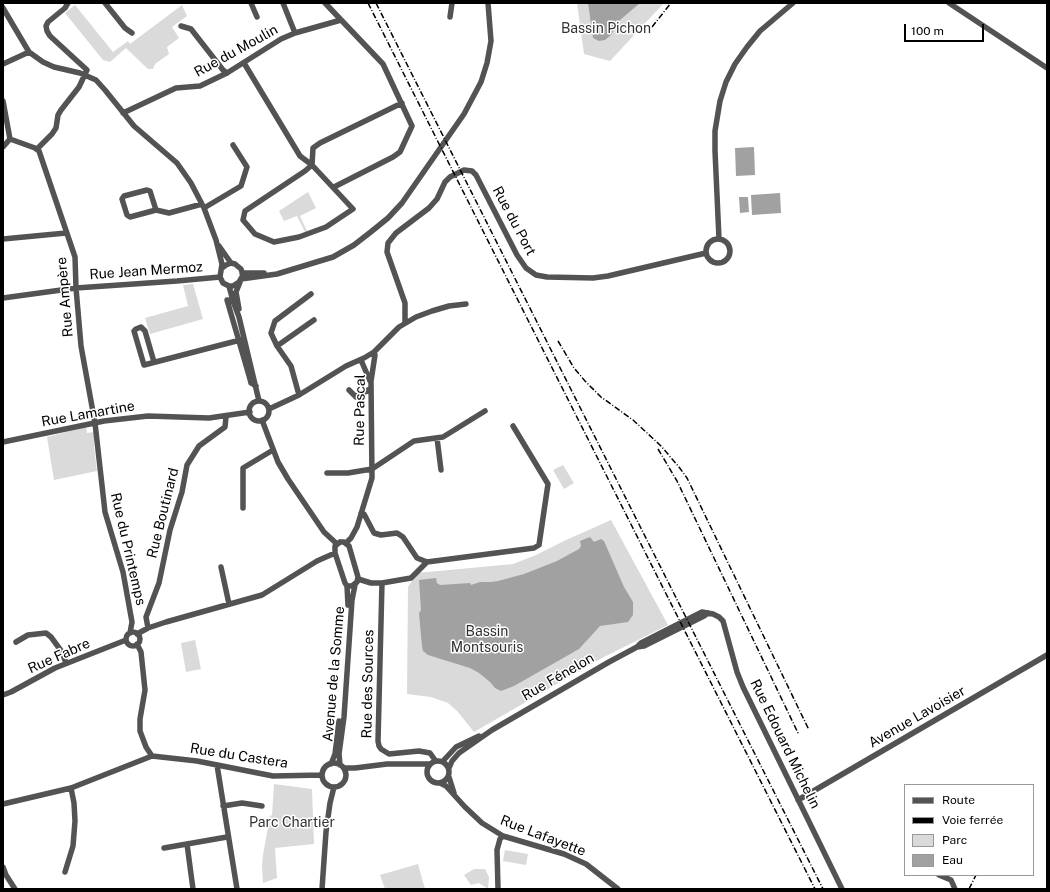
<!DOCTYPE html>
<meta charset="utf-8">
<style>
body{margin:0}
#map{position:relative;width:1050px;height:892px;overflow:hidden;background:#fff;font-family:"Public Sans",sans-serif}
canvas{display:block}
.frame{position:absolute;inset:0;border:4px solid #000;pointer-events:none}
.legend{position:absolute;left:904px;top:784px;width:130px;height:92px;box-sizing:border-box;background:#fff;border:1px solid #999;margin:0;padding:5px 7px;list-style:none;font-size:12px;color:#000}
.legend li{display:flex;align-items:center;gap:8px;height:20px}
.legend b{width:20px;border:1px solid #999}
.scale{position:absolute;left:904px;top:24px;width:80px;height:18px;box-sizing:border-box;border:2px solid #000;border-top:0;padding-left:5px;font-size:12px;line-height:14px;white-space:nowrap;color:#000;-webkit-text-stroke:3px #fff;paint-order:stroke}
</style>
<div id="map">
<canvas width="1050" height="892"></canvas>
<div class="frame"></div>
<ul class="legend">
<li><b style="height:5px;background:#535353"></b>Route</li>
<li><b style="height:5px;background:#000"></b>Voie ferrée</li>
<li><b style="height:11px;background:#dadada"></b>Parc</li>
<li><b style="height:11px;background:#a1a1a1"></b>Eau</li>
</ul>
<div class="scale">100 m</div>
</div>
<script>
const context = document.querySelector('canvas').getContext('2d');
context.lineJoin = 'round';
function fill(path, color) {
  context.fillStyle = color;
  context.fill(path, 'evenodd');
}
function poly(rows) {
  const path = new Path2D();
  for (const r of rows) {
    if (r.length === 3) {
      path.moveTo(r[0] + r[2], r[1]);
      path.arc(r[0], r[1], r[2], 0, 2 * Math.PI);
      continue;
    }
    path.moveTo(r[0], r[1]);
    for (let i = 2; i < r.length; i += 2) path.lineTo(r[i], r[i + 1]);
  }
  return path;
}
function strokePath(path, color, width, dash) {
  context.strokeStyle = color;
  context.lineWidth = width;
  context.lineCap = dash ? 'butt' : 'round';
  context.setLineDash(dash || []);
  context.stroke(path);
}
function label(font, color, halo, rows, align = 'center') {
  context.font = font + ' "Public Sans",sans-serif';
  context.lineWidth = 3;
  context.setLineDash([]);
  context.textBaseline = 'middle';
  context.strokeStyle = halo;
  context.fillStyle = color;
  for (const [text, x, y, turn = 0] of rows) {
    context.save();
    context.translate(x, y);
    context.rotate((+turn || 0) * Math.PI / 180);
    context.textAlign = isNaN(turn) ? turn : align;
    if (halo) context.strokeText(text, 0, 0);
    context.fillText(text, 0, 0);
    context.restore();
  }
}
fill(poly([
 [577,3,664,3,610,61,584,54],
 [75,5,113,52,128,41,130,44,182,5,187,16,172,27,179,38,167,47,169,54,155,64,153,69,148,69,126,48,110,62,103,60,65,13],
 [308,192,316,208,300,216,307,231,305,232,297,216,284,221,279,211],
 [193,284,203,319,150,334,145,318,188,306,183,285],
 [86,427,87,433,94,432,94,447,97,471,54,480,47,437],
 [563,465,574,483,564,489,553,470],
 [611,520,668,625,602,658,474,732,458,712,448,703,431,697,407,694,408,587,417,573,513,564,536,555,564,541],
 [195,640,201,669,186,672,181,643],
 [274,784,312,789,314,844,275,848,277,878,263,883,262,866,263,855,270,816,272,815],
 [505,850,528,854,526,865,503,861],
 [418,864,425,889,385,889,380,875],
 [474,869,485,869,489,877,488,889,479,883,471,885,464,875]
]), '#dadada');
fill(poly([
 [588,3,640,3,620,20,611,35,605,40,599,41,593,38],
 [754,147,755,175,736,176,735,148],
 [780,193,781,213,752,215,751,195],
 [739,197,748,197,749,212,740,213],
 [590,537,594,542,601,539,604,541,624,587,633,602,633,615,628,622,600,626,579,649,514,686,501,691,495,688,490,682,479,673,470,668,428,655,423,651,422,646,419,613,421,610,419,580,436,578,437,583,440,585,470,583,471,585,480,582,491,582,498,581,524,574,557,561,579,549,581,546,580,541]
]), '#a1a1a1');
strokePath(poly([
 [105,3,125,28,132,33],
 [251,3,257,17],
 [283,3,295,33],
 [325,3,383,64,412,126,400,152,393,157,334,187],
 [949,3,1047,68],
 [3,8,29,52,43,62,54,67,80,73,96,80,105,90,134,126,177,163,191,183,204,208,216,240,222,264,220,277,223,283,229,286,233,301,239,317,259,401],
 [450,17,452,3],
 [181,26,191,29,223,70,227,73],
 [244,63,300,156,312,165,353,209,326,227,299,237,274,242,255,234,243,220,245,211,305,171,312,165,313,148,320,143,402,103],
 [3,64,29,52],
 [3,101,10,139,3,147],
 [123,113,176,88,200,86,227,73,281,39,295,33,341,20],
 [10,139,35,148,39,151,75,257,76,288,81,346,95,423,105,512,123,572,132,622,130,633],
 [37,149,52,134,56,128,58,115,61,110,79,87,87,70,50,36,47,31,46,26,48,22,65,8,68,3],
 [204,208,241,186,247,167,233,145],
 [156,210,130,217,127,215,122,199,124,196,147,190,150,191,156,210,169,213,202,204],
 [3,239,66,233],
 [719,239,715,151,715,131,720,101,726,82,735,64,747,47,760,31,793,3],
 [718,251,12],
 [219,246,231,263],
 [222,268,226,265,231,263,235,264,241,269,243,275,239,282,233,286,229,286],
 [242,273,264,273],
 [241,279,277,274,333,257,354,245,372,231,388,218,402,203,464,114,481,82,487,63,491,41,488,3],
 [3,298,76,288,177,281,220,277],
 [233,301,227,300,250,379,251,383,256,386],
 [239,309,236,292,240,282],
 [405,323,405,303,387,252,388,243,396,233,429,208,437,199,445,182,450,177,464,170,472,171,476,175,517,255,526,268,536,275,547,277,593,278,608,276,706,253],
 [277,346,314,320],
 [361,360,370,381],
 [154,362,145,331,141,327,136,329,134,331,144,365,244,339],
 [349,390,356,397,370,389],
 [299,395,291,366,277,346,271,333,275,321,311,294],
 [259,411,10],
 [269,409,299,395,346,366,364,358,374,352,399,327,416,317,432,311,449,306,466,304],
 [262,420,278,462,288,479,324,532,337,544],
 [437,438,441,470],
 [3,442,104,421,148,416,209,418,250,412],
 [327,473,348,473,372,469,414,441,443,437,485,411],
 [243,508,243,468,273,450],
 [361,513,364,514,374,533,381,535,397,533,403,537,417,558,427,562,534,548,539,545,548,484,513,426],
 [340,542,344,542,349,546,358,577,357,582,352,586,347,586,345,583,335,553,335,546,340,542],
 [346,543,351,538,357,527,372,478,371,381,375,355,374,352],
 [221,567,229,604],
 [358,579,371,583,382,583,411,578,427,562],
 [382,583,378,741,379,746,381,749,389,754,419,751,430,753,435,760],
 [347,586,348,605],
 [148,628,146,617,159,583,170,530,182,492,187,465,199,446,225,427,226,417],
 [133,639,7],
 [137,634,148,628,166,622,262,595,317,561,335,553],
 [16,642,28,635,46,633,51,637,62,652,66,663],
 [137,644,141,652,145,690,140,719,140,731,146,747,152,756],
 [637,647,644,646,704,616,708,613],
 [3,695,11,692,55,668,126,640],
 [438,772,11],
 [443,761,456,747,479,736],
 [334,775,12],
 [331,764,335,754,339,721],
 [217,765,237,889],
 [340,765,339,754,344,717,352,600,355,585],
 [344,768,355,768,387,764,429,764],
 [449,768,452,761,459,753,492,730,609,662,637,647,641,643,702,612,713,614,719,617,723,621,737,672,743,687,842,889],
 [449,777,454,793],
 [440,783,446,786,465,807,482,823,503,836,564,854,586,864,618,889],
 [798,800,1047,655],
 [3,804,71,788,152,756,197,761,273,776,322,775],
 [223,806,242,803,262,806],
 [187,844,193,889],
 [164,848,227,837],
 [3,867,6,875,15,889],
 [65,872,73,846,75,821,74,803,71,788],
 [939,875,951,880,955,889],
 [322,889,326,832,330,803,334,787],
 [498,889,497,850,500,839,503,836]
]), '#535353', 5.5);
strokePath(poly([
 [368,3,815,889],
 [376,3,823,889],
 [652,27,671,3],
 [558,341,574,368,585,381,601,397,633,420,661,446,679,467,687,478,809,730],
 [658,449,677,481,799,735],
 [969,889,976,875]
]), '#000', 1.5, [6, 2, 1, 2]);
label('14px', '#313131', '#fff', [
 ["Bassin Pichon",606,29],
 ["Bassin",487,632],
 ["Montsouris",487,648],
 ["Parc Chartier",292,823]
]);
label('14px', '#000', '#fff', [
 ["Rue du Moulin",236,51,-29],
 ["Rue du Port",514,221,62],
 ["Rue Jean Mermoz",146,271,-4],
 ["Rue Ampère",65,297,-95],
 ["Rue Pascal",360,410,-89],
 ["Rue Lamartine",88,414,-10],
 ["Rue Boutinard",163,513,-76],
 ["Rue du Printemps",128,549,77],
 ["Rue Fabre",59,656,-24],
 ["Avenue de la Somme",334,674,-85],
 ["Rue Fénelon",558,677,-30],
 ["Rue des Sources",368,684,-89],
 ["Avenue Lavoisier",917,717,-30],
 ["Rue Edouard Michelin",785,744,64],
 ["Rue du Castera",239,756,9],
 ["Rue Lafayette",543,836,21]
]);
</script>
